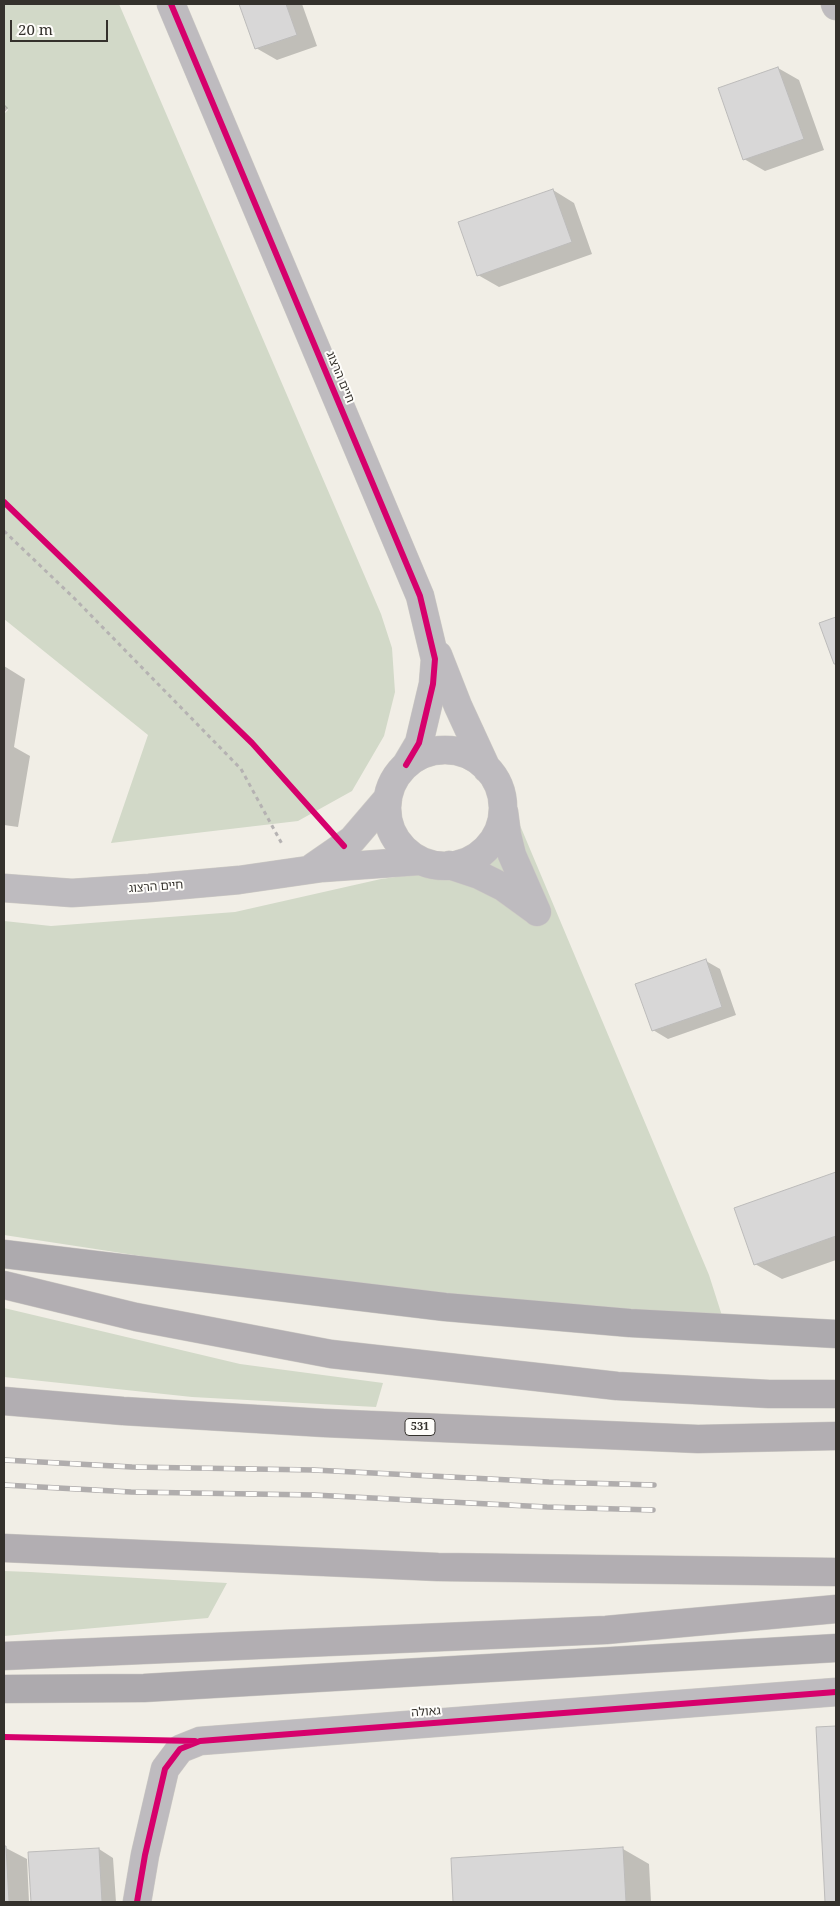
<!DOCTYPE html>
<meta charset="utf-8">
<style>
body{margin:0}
#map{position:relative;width:840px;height:1906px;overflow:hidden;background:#f1eee6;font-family:"Noto Serif",serif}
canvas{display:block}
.frame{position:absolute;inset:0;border:5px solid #34312c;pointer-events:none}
.scale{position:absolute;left:10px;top:20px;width:98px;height:22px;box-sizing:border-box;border:2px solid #34312c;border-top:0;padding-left:6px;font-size:15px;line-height:18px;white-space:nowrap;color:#34312c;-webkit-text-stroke:4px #fefdfa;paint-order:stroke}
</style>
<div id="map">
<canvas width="840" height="1906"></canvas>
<div class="frame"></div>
<div class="scale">20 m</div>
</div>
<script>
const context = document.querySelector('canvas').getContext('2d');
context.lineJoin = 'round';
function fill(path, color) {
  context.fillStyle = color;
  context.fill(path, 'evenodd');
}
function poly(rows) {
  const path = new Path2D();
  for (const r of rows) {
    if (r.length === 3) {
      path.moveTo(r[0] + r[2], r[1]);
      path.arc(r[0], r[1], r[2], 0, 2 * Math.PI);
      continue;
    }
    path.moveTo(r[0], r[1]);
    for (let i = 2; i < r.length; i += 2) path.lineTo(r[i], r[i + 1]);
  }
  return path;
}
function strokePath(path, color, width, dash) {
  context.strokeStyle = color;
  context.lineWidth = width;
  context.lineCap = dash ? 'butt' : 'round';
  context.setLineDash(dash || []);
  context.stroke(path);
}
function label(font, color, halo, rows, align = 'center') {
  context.font = font + ' "Noto Serif","Noto Sans Hebrew",serif';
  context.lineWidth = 4;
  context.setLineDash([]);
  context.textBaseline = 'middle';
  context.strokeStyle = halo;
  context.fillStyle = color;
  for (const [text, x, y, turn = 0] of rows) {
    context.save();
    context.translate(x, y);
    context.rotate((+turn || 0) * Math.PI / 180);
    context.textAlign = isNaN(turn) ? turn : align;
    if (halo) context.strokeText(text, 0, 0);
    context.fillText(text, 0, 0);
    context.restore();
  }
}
fill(poly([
 [4,4,119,4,381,614,392,648,395,692,384,736,352,791,298,821,111,843,148,735,4,619,4,114,8,110,4,105],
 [514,811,709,1275,724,1322,395,1295,4,1235,4,921,51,926,235,912,381,879,477,866],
 [4,1308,240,1364,383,1383,376,1407,192,1397,4,1377],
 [4,1571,30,1572,227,1583,208,1618,4,1636]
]), '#d2d9c8');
fill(poly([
 [241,4,302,4,317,46,277,60,256,48],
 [778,68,799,80,824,150,765,171,744,159],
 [4,104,8,108,4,113],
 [553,190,574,203,592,254,499,287,478,275],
 [4,666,25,679,14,747,30,756,18,827,4,825],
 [706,961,720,969,736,1015,668,1039,653,1030],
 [836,1173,836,1260,782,1279,755,1264,735,1208],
 [836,1727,836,1902,827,1902,817,1728],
 [4,1847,27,1859,29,1902,4,1902],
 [99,1849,113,1858,116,1902,33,1902,30,1853],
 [623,1849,649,1864,651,1902,455,1902,452,1859]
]), '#0003');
const building = poly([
 [239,4,286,4,297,35,255,49,239,4],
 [778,67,804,139,743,160,718,88,778,67],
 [553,189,572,242,477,276,458,222,553,189],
 [836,617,836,664,834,664,819,623,836,617],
 [706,959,722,1007,652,1031,635,984,706,959],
 [836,1172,836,1236,754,1265,734,1208,836,1172],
 [836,1726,836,1902,825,1902,816,1727,836,1726],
 [4,1846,6,1846,9,1902,4,1902,4,1846],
 [623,1847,626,1902,453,1902,451,1858,623,1847],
 [99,1848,102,1902,31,1902,28,1852,99,1848]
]);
fill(building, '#d8d7d7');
strokePath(building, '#bcbbba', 1);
const minor = poly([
 [171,4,420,596,435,659,433,684,419,743,406,765],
 [835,4,836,6],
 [438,655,458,706,487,769],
 [445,808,58],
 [504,812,507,835,512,855,537,912],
 [449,865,479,875,503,887,536,911],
 [313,867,352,840,388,798],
 [4,888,72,893,149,888,239,880,322,868,420,861],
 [137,1902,145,1855,165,1769,180,1749,200,1741,836,1692]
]);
const primary = poly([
 [4,1254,445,1307,630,1323,836,1334],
 [4,1689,144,1688,836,1648]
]);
const motorway = poly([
 [4,1285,136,1317,331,1354,617,1386,769,1394,836,1394],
 [4,1401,123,1411,324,1423,698,1439,836,1436],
 [4,1548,438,1567,836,1572],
 [4,1656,606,1630,836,1609]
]);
strokePath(minor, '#cecbc5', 29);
strokePath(primary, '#cecbc5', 29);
strokePath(motorway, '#cecbc5', 29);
strokePath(poly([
 [4,531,75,599,241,769,282,844]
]), '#b5b2b2', 3, [4, 4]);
strokePath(minor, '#bebbbf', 28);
strokePath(primary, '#adaaae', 28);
strokePath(motorway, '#b2aeb2', 28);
const rail = poly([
 [4,1460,132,1467,314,1470,549,1482,654,1485],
 [4,1485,131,1492,314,1495,547,1507,653,1510]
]);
strokePath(rail, '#b0adad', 5.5);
strokePath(rail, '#fefdfa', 4, [11]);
strokePath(poly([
 [171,4,420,596,435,659,433,684,419,743,406,765],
 [4,502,252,743,344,846],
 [4,1737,195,1741],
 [137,1902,145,1855,165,1769,180,1749,200,1741,836,1692]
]), '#d6006c', 6);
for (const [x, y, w] of [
 [420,1427,30]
]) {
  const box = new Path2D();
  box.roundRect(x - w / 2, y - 8.5, w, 17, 4);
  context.fillStyle = '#fefdfa';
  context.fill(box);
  strokePath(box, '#34312c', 1);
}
label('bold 11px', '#34312c', null, [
 ["531",420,1427]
]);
label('12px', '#34312c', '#fefdfa', [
 ["חיים הרצוג",340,377,67],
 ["חיים הרצוג",156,887,-4],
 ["גאולה",426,1712,-4]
]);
</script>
